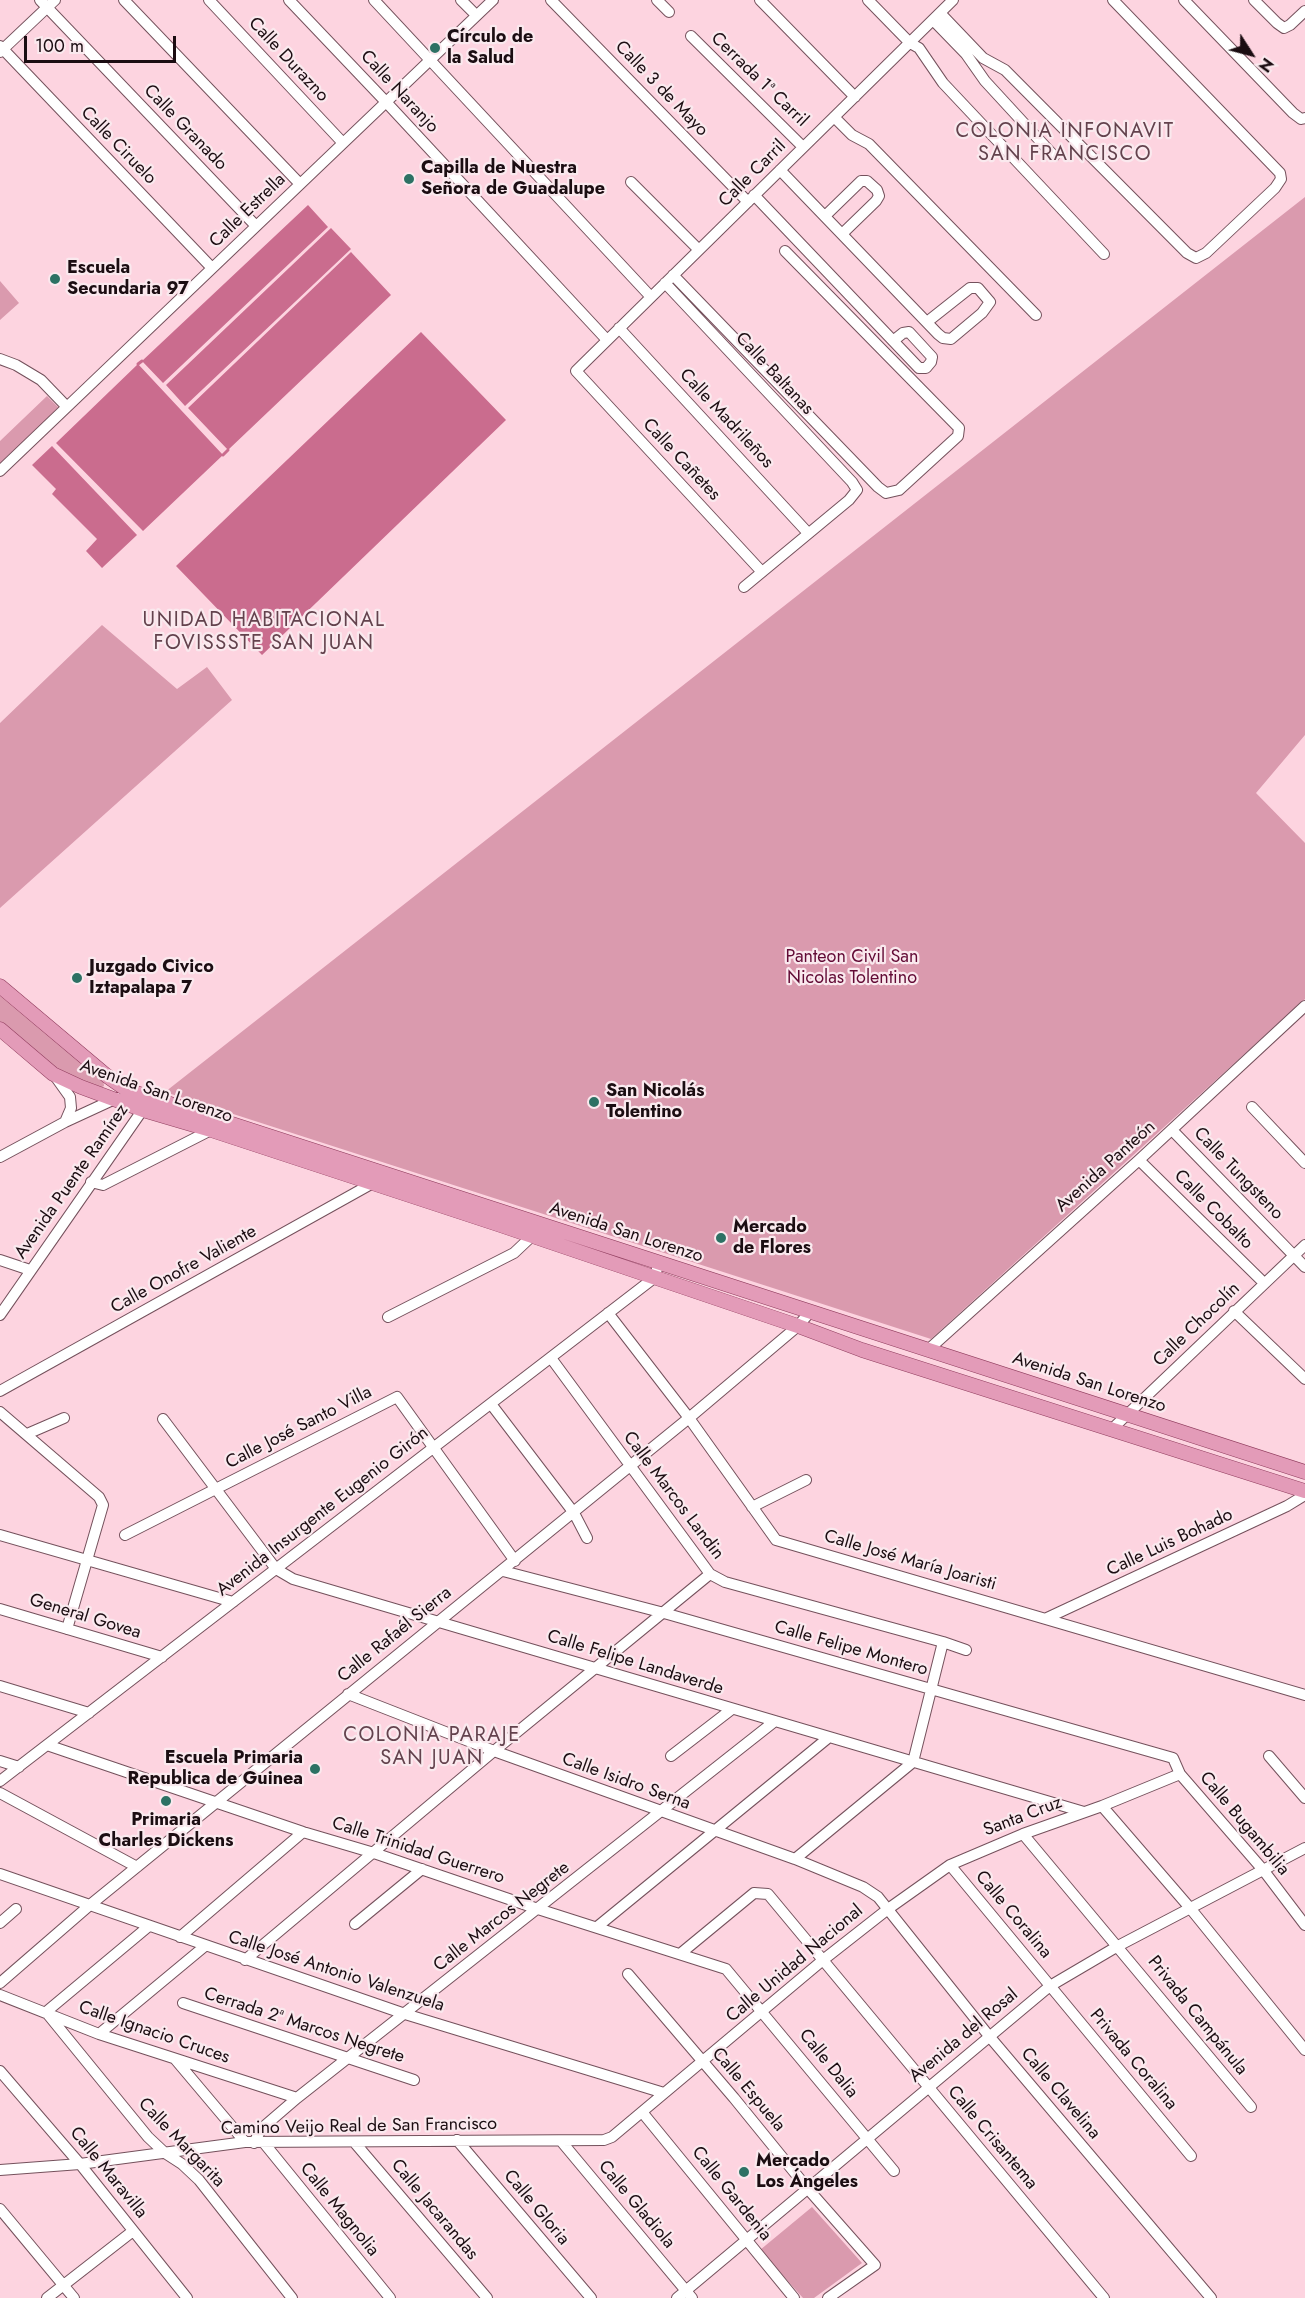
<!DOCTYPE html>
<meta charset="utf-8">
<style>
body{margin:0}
#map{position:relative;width:1305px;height:2298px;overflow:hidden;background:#fdd4e0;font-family:Jost,sans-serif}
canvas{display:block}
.north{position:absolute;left:1221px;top:24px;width:60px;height:60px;-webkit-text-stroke:4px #fae9ee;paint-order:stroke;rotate:126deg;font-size:16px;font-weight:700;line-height:24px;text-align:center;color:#1b0d12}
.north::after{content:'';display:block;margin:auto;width:21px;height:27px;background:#1b0d12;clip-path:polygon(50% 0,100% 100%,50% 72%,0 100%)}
.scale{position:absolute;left:24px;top:36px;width:152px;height:27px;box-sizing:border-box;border:3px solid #1b0d12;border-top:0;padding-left:8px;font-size:18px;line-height:21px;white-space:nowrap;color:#1b0d12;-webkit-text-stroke:4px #fae9ee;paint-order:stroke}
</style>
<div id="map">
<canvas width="1305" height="2298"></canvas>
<div class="north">N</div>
<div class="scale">100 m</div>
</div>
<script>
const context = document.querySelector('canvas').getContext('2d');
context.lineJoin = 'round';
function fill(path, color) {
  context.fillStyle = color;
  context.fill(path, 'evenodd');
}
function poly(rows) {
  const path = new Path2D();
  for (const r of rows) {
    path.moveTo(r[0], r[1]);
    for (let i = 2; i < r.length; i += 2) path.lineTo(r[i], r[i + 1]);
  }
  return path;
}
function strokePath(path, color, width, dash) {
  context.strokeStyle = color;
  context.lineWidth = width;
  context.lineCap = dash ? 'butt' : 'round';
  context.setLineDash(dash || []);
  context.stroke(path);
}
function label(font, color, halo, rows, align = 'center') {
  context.font = font + ' Jost,sans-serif';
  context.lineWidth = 4.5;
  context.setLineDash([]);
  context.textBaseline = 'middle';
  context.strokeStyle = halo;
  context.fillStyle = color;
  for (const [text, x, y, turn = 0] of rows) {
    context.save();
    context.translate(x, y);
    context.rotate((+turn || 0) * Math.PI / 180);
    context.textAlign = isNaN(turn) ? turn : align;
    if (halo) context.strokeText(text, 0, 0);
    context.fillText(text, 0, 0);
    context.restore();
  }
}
fill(poly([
 [1305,197,1305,735,1256,793,1305,843,1305,999,931,1339,165,1092],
 [0,281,19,303,0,320],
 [47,396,61,410,0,467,0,441],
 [102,625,177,689,207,667,232,700,0,908,0,723],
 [0,993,103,1077,104,1086,94,1092,77,1086,0,1026],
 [812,2207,862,2263,814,2298,803,2298,760,2250]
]), '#da9aae');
fill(poly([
 [308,205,328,227,163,383,142,361],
 [331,228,351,249,185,406,166,385],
 [351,252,391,295,228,450,188,408],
 [421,332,506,420,262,655,176,566],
 [138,364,223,455,143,531,56,443],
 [52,446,137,535,102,568,86,551,97,539,52,494,56,489,32,465]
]), '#ca6c8e');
strokePath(poly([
 [138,364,142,361],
 [223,455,228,450]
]), '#ca6c8e', 3);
const minor = poly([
 [40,0,256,226],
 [124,0,300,184],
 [209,0,343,143],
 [289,0,386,102,607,340],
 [374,0,651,297],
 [461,0,476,15],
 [551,0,748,202],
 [657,0,669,12],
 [760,0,855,97],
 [868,0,910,43,919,48,943,83,1104,254],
 [1184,0,1293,113,1301,119,1305,118],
 [1254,0,1277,23,1284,28,1290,25,1305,11],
 [940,13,983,58,1005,70,1187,253,1196,258,1206,253,1275,188,1281,179,1280,173,1113,0],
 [933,20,966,54,985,81,1054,156],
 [691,36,803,147],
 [0,46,212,268],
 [0,52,55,0],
 [834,117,852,135,869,144,1036,315],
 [780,170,938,334,943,338,951,339,982,313,990,302,978,288,970,288,927,322],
 [631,182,699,250],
 [754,195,919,368,926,368,931,362,932,357,909,332,903,333,893,341],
 [825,216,861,181,867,181,877,190,879,196,876,201,842,234],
 [673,275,878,487,886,493,899,490,958,436,959,428,785,251],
 [665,283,852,482,857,490,849,500,744,587],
 [619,328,808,533],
 [0,359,16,365,41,380,67,407],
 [0,471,493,0],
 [762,572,576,371,953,0],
 [55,1076,70,1097,71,1108,65,1122],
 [1252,1107,1305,1163],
 [1172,1130,1305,1267],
 [0,1157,65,1122,117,1098],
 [1139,1160,1264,1283],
 [91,1182,103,1185,211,1130,212,1127],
 [0,1260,30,1270],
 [1234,1311,1305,1379],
 [608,1313,689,1418,776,1540,1305,1695],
 [0,1315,146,1105],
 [388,1317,514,1253,532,1236],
 [928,1350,1139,1160,1305,1006],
 [551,1358,710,1574,725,1582,943,1642,966,1650],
 [0,1391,373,1183,374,1180],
 [491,1404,574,1513,587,1538],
 [0,1412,99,1497,103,1505,67,1629],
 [163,1419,276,1569,293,1579,1084,1812],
 [1112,1429,1305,1245],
 [27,1434,64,1418],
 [752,1507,806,1480],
 [0,1535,233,1602],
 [125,1535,397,1397,515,1561],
 [503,1571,664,1613,1173,1758,1180,1774,1264,1871,1305,1925],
 [0,1609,162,1657],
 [1047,1618,1287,1506,1305,1495],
 [0,1686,89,1713],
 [348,1694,494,1751,795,1859,863,1887,878,1897,989,2036,1211,2298],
 [47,1745,303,1832,374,1853,538,1909,726,1969,894,2171],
 [671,1756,732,1709],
 [1269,1756,1305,1798],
 [0,1761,19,1767],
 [0,1781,654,1278,659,1263],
 [0,1793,137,1867],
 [1102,1806,1190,1908,1305,2050],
 [1023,1834,1251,2107],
 [795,1859,913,1762,943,1642],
 [950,1865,1191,2156],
 [0,1874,405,2014,664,2093],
 [0,1923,16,1909],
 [355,1924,422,1869],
 [597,1927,828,1738],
 [180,1937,303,1832],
 [680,1954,754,1893,768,1894,1104,2298],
 [245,1960,494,1751,710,1574],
 [628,1974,734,2098,808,2189,875,2265,828,2298],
 [0,1983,90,1905,689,1418,798,1326,810,1312],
 [0,1995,99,2034,297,2098],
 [183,2003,414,2080],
 [46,2012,148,2137,165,2153,182,2164,199,2180,292,2298],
 [46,2012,149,1926],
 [99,2034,205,1946],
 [175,2059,245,2142],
 [0,2071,80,2164,187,2298],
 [642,2112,794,2298],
 [457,2140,591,2298],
 [561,2141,692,2298],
 [254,2143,261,2129,297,2098,775,1721],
 [264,2143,390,2298],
 [355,2143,487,2298],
 [0,2170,80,2164,245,2142,604,2140,612,2137,823,1960,888,1909,950,1865,1023,1834,1102,1806,1180,1774],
 [0,2209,74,2298],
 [47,2298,133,2231],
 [677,2298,1050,1986,1118,1946,1305,1848]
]);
const major = poly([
 [0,986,107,1076,127,1090,1305,1472],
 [0,1029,53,1074,81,1087,143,1110,211,1130,500,1225,798,1326,862,1350,1305,1491]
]);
strokePath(minor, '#74515c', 12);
strokePath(major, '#913e5f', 15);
strokePath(minor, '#fff', 10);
strokePath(major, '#e39bb8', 14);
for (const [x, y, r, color] of [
 [435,48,6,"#2d7164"],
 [409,179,6,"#2d7164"],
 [55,279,6,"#2d7164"],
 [77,978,6,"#2d7164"],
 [594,1102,6,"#2d7164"],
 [721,1238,6,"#2d7164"],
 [315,1769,6,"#2d7164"],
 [166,1801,6,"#2d7164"],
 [744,2172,6,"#2d7164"]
]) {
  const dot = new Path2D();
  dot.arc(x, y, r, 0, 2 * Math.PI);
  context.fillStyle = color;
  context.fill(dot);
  strokePath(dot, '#fae9ee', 2);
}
label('bold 18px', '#1b0d12', '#fae9ee', [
 ["Círculo de",447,38],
 ["la Salud",447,59],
 ["Capilla de Nuestra",421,169],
 ["Señora de Guadalupe",421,190],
 ["Escuela",67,269],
 ["Secundaria 97",67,290],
 ["Juzgado Civico",89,968],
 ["Iztapalapa 7",89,989],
 ["San Nicolás",606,1092],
 ["Tolentino",606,1113],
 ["Mercado",733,1228],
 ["de Flores",733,1249],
 ["Escuela Primaria",303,1759,"right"],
 ["Republica de Guinea",303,1780,"right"],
 ["Primaria",166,1821,"center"],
 ["Charles Dickens",166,1842,"center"],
 ["Mercado",756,2162],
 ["Los Ángeles",756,2183]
], 'left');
label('18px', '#1b0d12', '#fae9ee', [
 ["Calle Durazno",288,60,47],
 ["Cerrada 1ª Carril",759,80,44],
 ["Calle 3 de Mayo",661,89,46],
 ["Calle Naranjo",399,92,47],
 ["Calle Granado",185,128,46],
 ["Calle Ciruelo",118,146,46],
 ["Calle Carril",753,174,-45],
 ["Calle Estrella",248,211,-44],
 ["Calle Baltanas",774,374,47],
 ["Calle Madrileños",726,419,47],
 ["Calle Cañetes",681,460,47],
 ["Avenida San Lorenzo",156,1092,19],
 ["Avenida Panteón",1106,1167,-42],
 ["Calle Tungsteno",1238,1174,46],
 ["Avenida Puente Ramírez",72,1182,-55],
 ["Calle Cobalto",1213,1210,45],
 ["Avenida San Lorenzo",626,1233,18],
 ["Calle Onofre Valiente",184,1270,-29],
 ["Calle Chocolín",1197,1325,-44],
 ["Avenida San Lorenzo",1089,1383,18],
 ["Calle José Santo Villa",299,1428,-27],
 ["Calle Marcos Landin",673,1496,53],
 ["Avenida Insurgente Eugenio Girón",323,1512,-38],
 ["Calle Luis Bohado",1170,1543,-25],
 ["Calle José María Joaristi",910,1561,16],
 ["General Govea",85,1617,17],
 ["Calle Rafaél Sierra",395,1635,-39],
 ["Calle Felipe Montero",851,1649,16],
 ["Calle Felipe Landaverde",635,1663,17],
 ["Calle Isidro Serna",626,1782,20],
 ["Santa Cruz",1023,1817,-21],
 ["Calle Bugambilia",1244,1824,50],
 ["Calle Trinidad Guerrero",418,1851,18],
 ["Calle Coralina",1013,1915,50],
 ["Calle Marcos Negrete",502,1917,-38],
 ["Calle Unidad Nacional",795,1964,-40],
 ["Calle José Antonio Valenzuela",336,1972,18],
 ["Privada Campánula",1197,2016,51],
 ["Cerrada 2ª Marcos Negrete",304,2026,18],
 ["Calle Ignacio Cruces",154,2033,19],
 ["Avenida del Rosal",964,2036,-40],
 ["Privada Coralina",1133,2060,50],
 ["Calle Dalia",828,2064,51],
 ["Calle Espuela",748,2090,50],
 ["Calle Clavelina",1060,2094,50],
 ["Camino Veijo Real de San Francisco",359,2127,-1],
 ["Calle Crisantema",992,2138,50],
 ["Calle Margarita",181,2143,46],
 ["Calle Maravilla",108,2173,51],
 ["Calle Gardenia",731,2194,51],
 ["Calle Gladiola",636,2205,50],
 ["Calle Gloria",536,2208,50],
 ["Calle Magnolia",339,2210,51],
 ["Calle Jacarandas",434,2210,50]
]);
label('18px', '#620a35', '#fae9ee', [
 ["Panteon Civil San",852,958],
 ["Nicolas Tolentino",852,979]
]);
context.letterSpacing = '1.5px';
label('20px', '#63424d', '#fae9ee', [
 ["COLONIA INFONAVIT",1065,132],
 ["SAN FRANCISCO",1065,155],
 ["UNIDAD HABITACIONAL",264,621],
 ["FOVISSSTE SAN JUAN",264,644],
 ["COLONIA PARAJE",432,1736],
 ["SAN JUAN",432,1759]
]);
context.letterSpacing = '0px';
</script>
